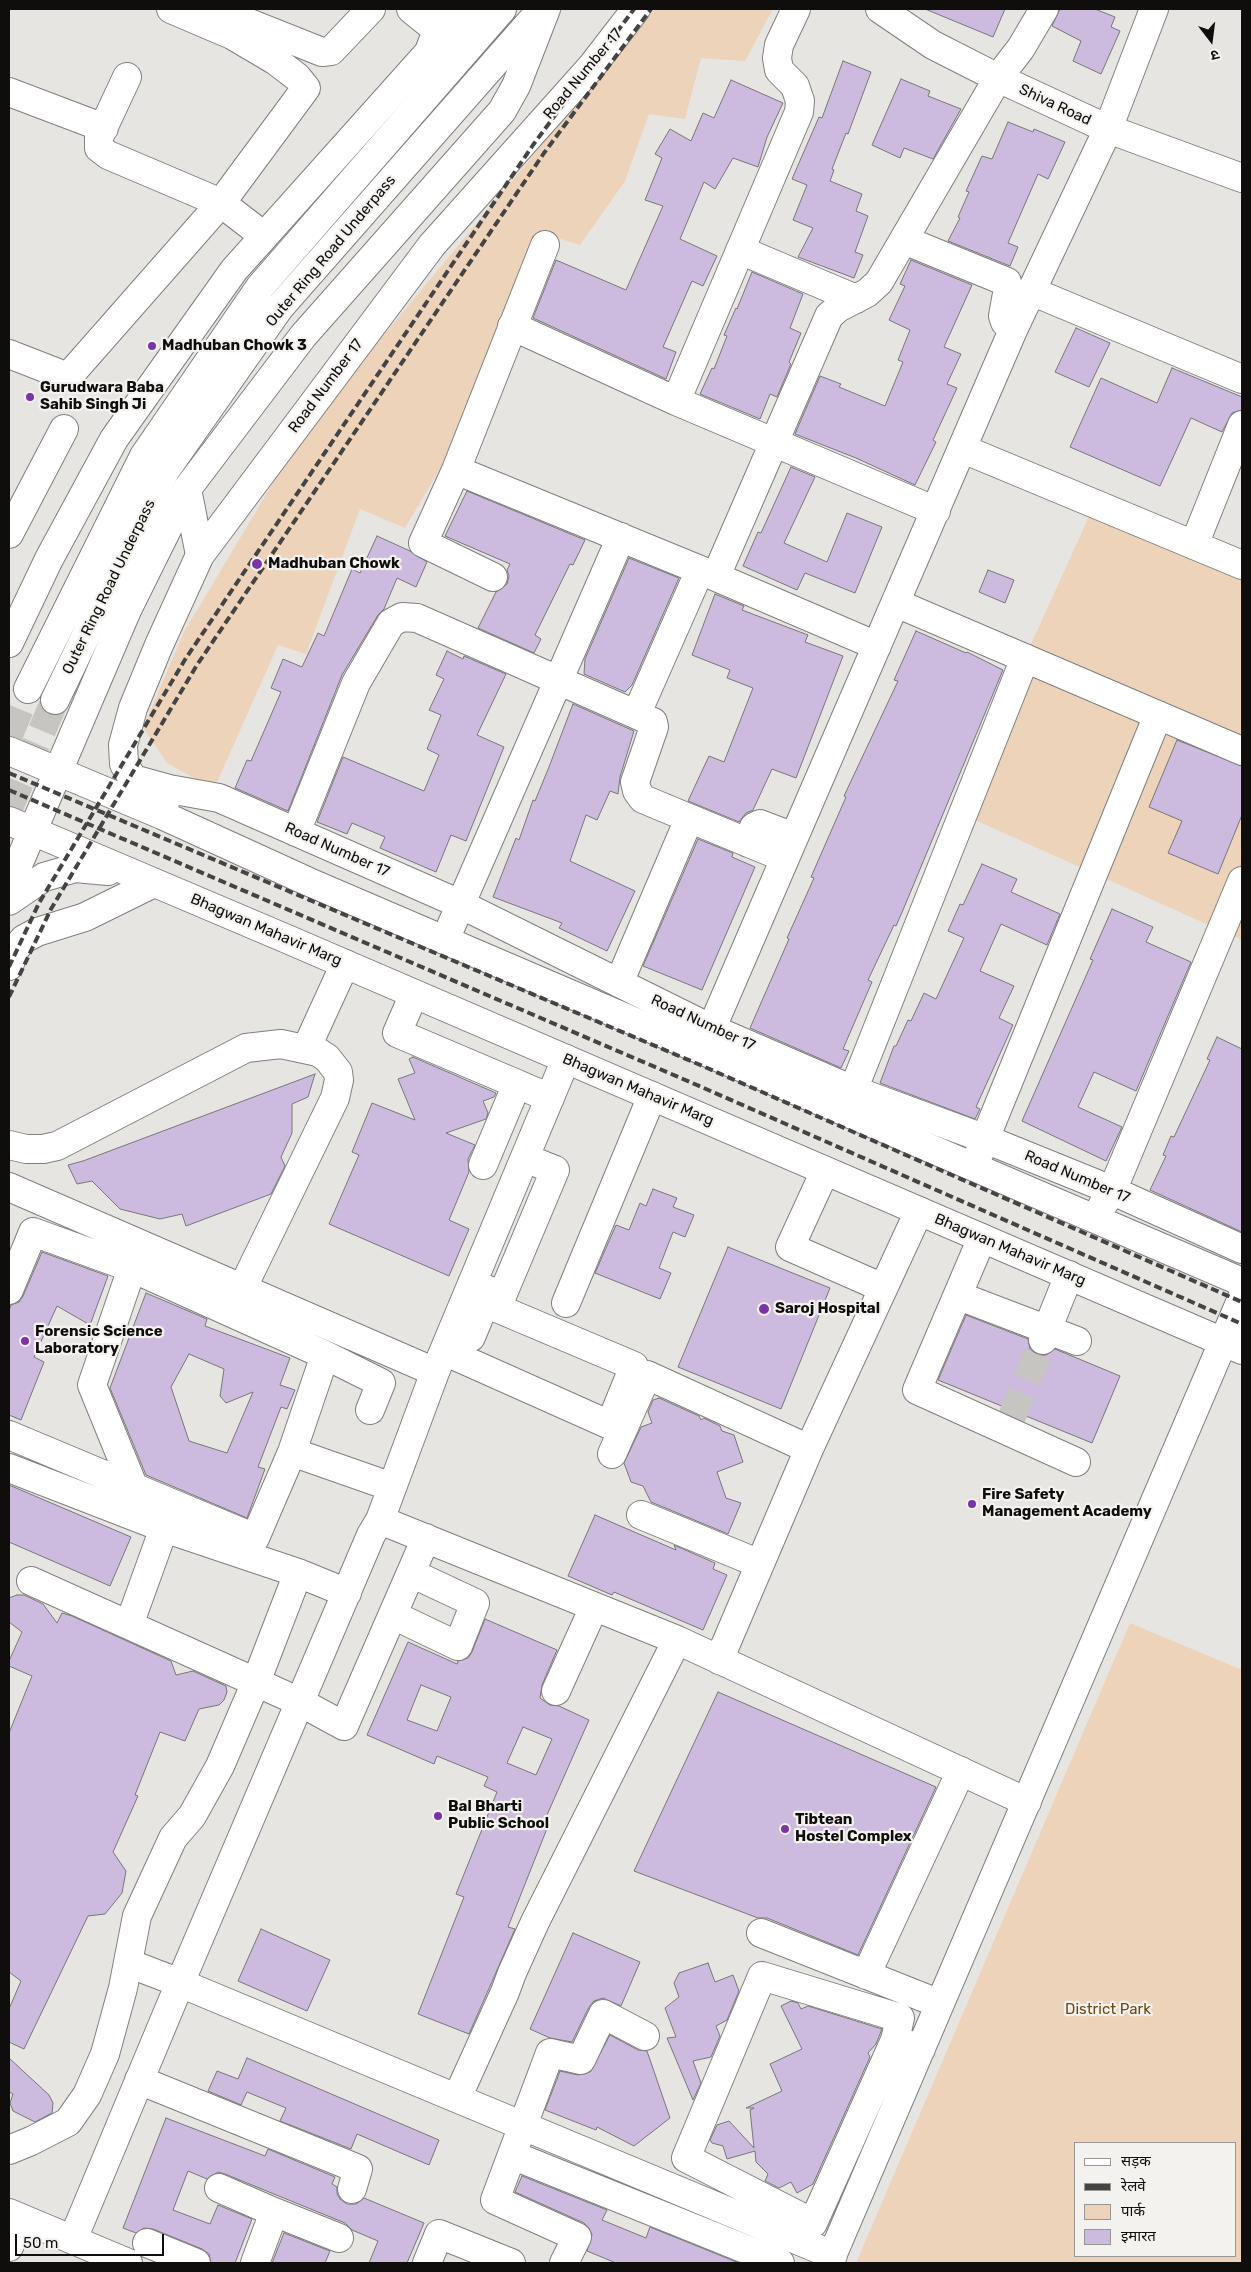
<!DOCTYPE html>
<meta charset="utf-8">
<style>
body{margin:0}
#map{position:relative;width:1251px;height:2272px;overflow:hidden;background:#e7e5e2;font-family:Rubik,"Noto Sans Devanagari",sans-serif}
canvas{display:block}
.frame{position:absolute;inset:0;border:10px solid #0f0e0d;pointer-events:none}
.legend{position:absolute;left:1074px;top:2142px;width:162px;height:115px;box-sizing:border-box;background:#f4f2ef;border:1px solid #989795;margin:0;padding:6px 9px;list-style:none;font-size:15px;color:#0f0e0d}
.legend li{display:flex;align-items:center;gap:10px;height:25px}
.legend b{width:25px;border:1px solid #989795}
.north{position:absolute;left:1186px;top:15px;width:50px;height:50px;-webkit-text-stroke:4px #f4f2ef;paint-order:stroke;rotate:165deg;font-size:14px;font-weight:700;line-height:20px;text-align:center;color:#0f0e0d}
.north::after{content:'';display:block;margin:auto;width:18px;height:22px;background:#0f0e0d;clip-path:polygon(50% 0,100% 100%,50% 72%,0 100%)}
.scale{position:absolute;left:15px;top:2234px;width:149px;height:22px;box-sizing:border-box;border:2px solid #0f0e0d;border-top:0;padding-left:6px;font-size:15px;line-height:18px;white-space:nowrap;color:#0f0e0d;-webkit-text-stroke:4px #f4f2ef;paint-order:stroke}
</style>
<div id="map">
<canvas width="1251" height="2272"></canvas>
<div class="frame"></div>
<ul class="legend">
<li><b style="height:6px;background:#fff"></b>सड़क</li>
<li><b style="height:6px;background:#454443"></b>रेलवे</li>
<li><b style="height:14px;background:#ecd3b9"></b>पार्क</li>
<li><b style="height:14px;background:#cdbadf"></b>इमारत</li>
</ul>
<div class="north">उ</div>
<div class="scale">50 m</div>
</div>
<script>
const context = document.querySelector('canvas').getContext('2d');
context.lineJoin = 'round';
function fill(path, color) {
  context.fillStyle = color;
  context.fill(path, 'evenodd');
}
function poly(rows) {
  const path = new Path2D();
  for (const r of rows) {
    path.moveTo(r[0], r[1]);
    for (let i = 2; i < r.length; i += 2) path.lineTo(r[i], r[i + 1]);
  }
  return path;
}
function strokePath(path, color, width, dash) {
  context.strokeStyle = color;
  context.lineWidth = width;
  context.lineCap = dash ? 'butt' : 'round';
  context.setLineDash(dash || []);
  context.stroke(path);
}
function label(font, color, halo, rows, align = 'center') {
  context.font = font + ' Rubik,sans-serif';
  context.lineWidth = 4.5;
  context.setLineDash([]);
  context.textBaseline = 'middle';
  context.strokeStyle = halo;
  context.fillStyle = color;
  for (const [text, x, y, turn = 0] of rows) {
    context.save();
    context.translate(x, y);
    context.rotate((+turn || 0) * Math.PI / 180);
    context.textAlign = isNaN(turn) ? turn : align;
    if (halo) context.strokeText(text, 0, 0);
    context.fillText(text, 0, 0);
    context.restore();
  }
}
fill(poly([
 [655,9,773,9,745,61,701,58,685,119,649,114,625,181,580,245,538,232,456,441,405,528,360,509,306,654,278,645,214,789,167,763,144,729,150,712,184,632,304,431],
 [1092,510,1242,574,1242,940,955,811],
 [1130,1623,1242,1670,1242,2263,856,2263],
 [1075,2143,1235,2143,1235,2256,1075,2256]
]), '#ecd3b9');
const building = poly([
 [925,9,1005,9,993,37,925,9],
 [1060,9,1095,9,1115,17,1111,27,1120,31,1101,74,1073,61,1081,41,1052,26,1060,9],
 [843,61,871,72,848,134,846,133,832,169,834,170,830,181,862,194,856,211,868,216,855,252,863,255,854,278,798,257,813,228,793,220,807,185,792,179,819,117,822,118,843,61],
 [901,79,930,91,928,96,961,109,933,159,904,148,900,158,872,145,901,79],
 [731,80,783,103,767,137,758,167,733,158,715,189,704,182,680,239,717,256,703,286,692,281,663,347,676,352,666,379,533,318,556,260,626,290,663,206,645,200,662,158,655,154,670,129,691,141,703,113,714,118,731,80],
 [1008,122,1033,132,1034,129,1065,142,1048,179,1038,174,1008,243,1018,247,1010,266,948,241,960,218,958,217,969,192,966,191,982,156,992,159,1008,122],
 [911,260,972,285,944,347,961,354,947,384,957,388,933,440,936,442,915,485,856,458,795,434,820,376,841,384,839,387,885,406,903,362,898,360,910,330,889,320,905,286,900,284,911,260],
 [752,272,803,294,790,328,801,333,789,362,791,364,777,397,770,394,760,419,700,394,712,368,714,369,727,336,724,335,736,308,737,309,752,272],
 [1076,328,1110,343,1089,387,1055,372,1076,328],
 [1172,368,1242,397,1242,410,1232,413,1222,432,1191,418,1160,486,1070,447,1101,378,1157,403,1172,368],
 [791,467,815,477,784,543,827,562,847,513,882,527,855,593,805,573,797,590,743,566,758,532,761,533,791,467],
 [467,491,585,540,573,565,570,564,535,635,541,639,534,653,478,628,496,592,507,584,509,576,507,570,510,564,445,536,467,491],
 [377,536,410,551,427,562,416,587,397,578,384,609,378,615,342,675,288,811,235,788,247,760,251,761,281,692,271,688,283,659,302,667,318,633,324,636,352,569,360,573,377,536],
 [629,558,679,578,632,685,625,692,584,674,585,659,629,558],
 [988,570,1014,580,1005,603,979,592,988,570],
 [715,594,744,606,742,610,808,635,805,642,843,656,796,778,772,769,753,810,746,813,739,822,688,801,709,756,724,762,753,688,727,678,730,670,692,655,715,594],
 [916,631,966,653,967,652,1003,670,903,910,896,926,894,925,868,980,872,982,843,1049,849,1051,841,1068,750,1028,789,939,787,938,814,878,811,877,846,797,844,796,898,681,894,680,916,631],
 [447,651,463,659,464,656,506,674,477,735,504,747,466,841,451,835,436,872,380,848,385,837,352,823,347,834,317,822,343,757,424,791,439,755,427,749,441,715,429,710,444,679,436,675,447,651],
 [573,704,634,731,620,777,618,794,610,791,597,820,586,815,570,861,635,891,607,951,559,928,562,923,493,897,516,838,519,840,533,800,535,801,549,767,573,704],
 [1177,740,1242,766,1242,815,1218,874,1168,853,1182,821,1149,807,1177,740],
 [698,839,733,853,732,857,755,867,702,990,643,966,698,839],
 [982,864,1017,879,1011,892,1060,914,1047,945,1001,924,980,971,1014,986,999,1018,1013,1025,976,1107,980,1109,975,1119,880,1083,894,1046,896,1046,908,1020,911,1021,924,993,936,999,964,938,948,931,960,904,963,905,982,864],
 [1112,909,1153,927,1146,942,1191,962,1136,1091,1094,1072,1078,1107,1122,1127,1106,1161,1022,1121,1093,960,1090,959,1112,909],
 [1217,1037,1242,1049,1242,1232,1150,1190,1166,1156,1163,1155,1171,1136,1174,1137,1210,1060,1207,1059,1217,1037],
 [413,1057,496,1093,494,1097,483,1101,488,1113,486,1119,446,1133,475,1145,468,1159,469,1172,449,1220,469,1229,449,1276,329,1224,359,1155,352,1152,372,1103,415,1120,398,1079,415,1073,409,1059,413,1057],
 [315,1074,308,1097,292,1104,292,1133,281,1157,285,1166,271,1194,186,1226,182,1214,160,1219,120,1209,92,1181,77,1184,68,1165,83,1161,315,1074],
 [653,1189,677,1198,673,1207,694,1215,685,1237,673,1232,659,1268,671,1273,660,1299,595,1273,616,1225,629,1230,640,1203,646,1206,653,1189],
 [728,1247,830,1288,781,1409,678,1367,728,1247],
 [42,1252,108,1276,90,1325,57,1306,34,1357,44,1362,21,1420,9,1415,9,1311,11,1305,19,1302,23,1296,42,1252],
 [146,1293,207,1319,205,1326,290,1358,280,1385,295,1390,287,1409,281,1407,258,1467,265,1469,247,1518,146,1475,110,1388,146,1293],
 [189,1354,224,1369,220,1396,226,1403,253,1392,227,1453,189,1441,171,1387,189,1354],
 [966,1315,1028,1339,1030,1349,1038,1355,1046,1355,1055,1349,1120,1376,1092,1443,938,1380,966,1315],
 [659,1398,699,1416,701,1420,704,1418,720,1426,722,1431,734,1435,743,1462,717,1472,726,1498,741,1503,728,1534,651,1502,643,1486,631,1482,624,1463,641,1427,652,1423,648,1412,653,1400,659,1398],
 [9,1485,131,1537,110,1586,9,1542,9,1485],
 [595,1515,676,1550,674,1545,715,1563,713,1569,727,1575,703,1630,614,1592,612,1595,568,1576,595,1515],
 [17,1595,24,1595,43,1604,57,1623,62,1613,72,1616,171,1661,176,1675,193,1671,226,1686,227,1692,224,1700,219,1705,199,1709,185,1741,160,1732,135,1795,138,1796,113,1852,126,1871,122,1893,105,1914,88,1916,24,2049,9,2042,9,2009,21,1981,9,1972,9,1733,32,1676,9,1666,9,1661,22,1632,9,1622,9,1598,17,1595],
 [485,1619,557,1650,542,1685,540,1698,550,1705,559,1706,589,1720,543,1824,548,1826,508,1927,515,1929,469,2034,418,2014,464,1897,456,1894,497,1792,484,1786,488,1777,437,1756,434,1764,367,1735,408,1642,457,1664,458,1661,468,1658,472,1652,485,1619],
 [421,1685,451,1697,437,1731,407,1720,421,1685],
 [523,1727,552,1739,536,1775,507,1763,523,1727],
 [718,1692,936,1787,858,1955,767,1918,758,1918,634,1871,718,1692],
 [261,1929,330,1960,307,2011,238,1981,261,1929],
 [573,1933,640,1962,621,2006,603,1998,594,2001,589,2007,572,2042,550,2038,530,2029,573,1933],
 [708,1963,715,1982,733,1975,739,1991,727,2020,716,2026,720,2036,711,2057,693,2061,701,2083,693,2100,667,2038,676,2037,665,2008,679,1997,674,1983,679,1973,708,1963],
 [791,2001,798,2003,801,2009,808,2006,882,2029,876,2044,868,2053,870,2057,813,2184,797,2193,791,2182,779,2188,765,2181,768,2174,756,2162,755,2151,727,2159,723,2146,712,2143,710,2140,717,2125,729,2121,754,2148,750,2110,754,2108,746,2108,782,2091,770,2064,802,2049,781,2006,791,2001],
 [610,2035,638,2050,647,2051,670,2118,634,2146,597,2127,596,2130,545,2110,560,2071,578,2075,590,2072,610,2035],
 [9,2058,49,2095,53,2103,52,2113,35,2122,13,2111,10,2103,13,2094,9,2092,9,2058],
 [247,2058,439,2140,429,2165,357,2134,351,2149,280,2121,286,2108,247,2092,241,2105,208,2091,217,2071,238,2079,247,2058],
 [166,2118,265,2156,268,2149,335,2177,332,2184,337,2187,337,2193,340,2199,347,2204,356,2204,364,2198,424,2223,407,2263,369,2263,378,2241,352,2230,345,2223,225,2174,218,2172,207,2179,188,2171,173,2210,210,2224,218,2205,252,2219,235,2263,211,2263,209,2254,202,2249,153,2229,144,2228,136,2233,123,2228,166,2118],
 [522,2176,607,2210,602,2220,646,2238,650,2227,739,2263,616,2263,587,2251,592,2235,589,2228,584,2223,515,2192,522,2176],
 [284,2233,330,2251,325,2263,272,2263,284,2233]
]);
fill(building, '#cdbadf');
strokePath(building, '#787679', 1);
strokePath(poly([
 [1011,1419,1043,1340]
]), '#c7c5c2', 28, [28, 14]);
strokePath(poly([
 [9,735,28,689],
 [9,808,55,700]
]), '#c7c5c2', 28, [28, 14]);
const minor = poly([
 [214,9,322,52,331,51,371,9],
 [411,9,437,30],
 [880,9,933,45,998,78,1108,129,1242,178],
 [429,52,437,30,453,9],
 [127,77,99,137,99,148,108,155,221,203,264,236],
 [9,92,104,128],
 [904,240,1007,282,1008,288,1003,316,1005,322,1013,330],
 [740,250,856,299],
 [1031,291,1242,379],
 [512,326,676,401,936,511],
 [9,354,68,377,221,203,306,88,297,77,276,61,232,35,171,9],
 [676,401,799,112,800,101,795,86,779,70,777,58,779,45,796,9],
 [963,449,1242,565],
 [456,470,700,570,877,646],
 [9,534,64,429],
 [1194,545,1242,425],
 [716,576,829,316,838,308,867,293,879,282,998,78,1021,48,1044,9],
 [493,577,423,543,456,470,545,245],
 [896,603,1242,751],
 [637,713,700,570],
 [169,789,219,798,460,904,710,1028,853,1090,983,1138,1104,1187,1242,1249],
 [164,806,169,789,133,779,124,764,123,745,133,708,159,645,200,555,432,245,592,66,636,9],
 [296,832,356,683,391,623,402,617,417,618,653,722,654,727,635,782,637,791,643,799,785,858],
 [748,843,754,827,760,824,794,837],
 [445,940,621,537],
 [9,966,15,949,24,939,37,932,85,917,154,883],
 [619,983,689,819],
 [414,994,397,1033,550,1098],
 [704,1046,1013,330,1108,129,1154,9],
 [306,1049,345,964],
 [846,1108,1025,658],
 [9,1145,26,1149,43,1149,57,1146,246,1048,281,1044,318,1052,327,1058,338,1072,339,1080,335,1098,242,1289],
 [978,1156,1158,715],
 [483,1165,517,1084],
 [825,1171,790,1247,883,1288],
 [9,1187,435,1372],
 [1102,1206,1112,1191,1242,881],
 [982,1238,917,1390,1076,1462],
 [472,1283,502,1296,555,1170,525,1158],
 [9,1290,33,1232,132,1268],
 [959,1296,1077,1341],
 [566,1303,652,1096],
 [1043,1340,1069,1275],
 [444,1351,610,1425,634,1366,485,1303,471,1337],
 [325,1355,381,1383,370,1410],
 [9,1435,255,1538,292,1452,392,1487],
 [612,1454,647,1375,809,1449],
 [9,1468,164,1528,129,1625],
 [134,1488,92,1385,132,1268,325,1355,292,1452],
 [641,1515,760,1564],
 [380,1520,677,1640,1027,1802],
 [298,1573,347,1593],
 [31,1581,300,1702,344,1726,426,1538],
 [393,1615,458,1646,475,1603,411,1573],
 [719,1660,809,1449,919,1211],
 [556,1691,594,1607],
 [761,1933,940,2004],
 [128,1963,180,1983,833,2255],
 [866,1975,961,1771],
 [895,2040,900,2018,762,1976,686,2158,813,2223,895,2040,921,2049],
 [139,2080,358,2169,352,2189],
 [457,2098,505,1992,512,1973,535,1922,677,1640],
 [9,2150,31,2141,68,2122,87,2095,105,2054,123,1988,137,1916,173,1838,192,1816,220,1766,256,1682,298,1573,164,1528],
 [512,2155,780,2263],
 [219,2188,274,2212],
 [9,2213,128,2263],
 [73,2239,180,1983,371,1535,380,1520,435,1372,566,1059],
 [147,2243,196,2263],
 [9,2247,21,2218],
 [255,2263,274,2212,339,2238],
 [427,2263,439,2234,511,2263],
 [564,2263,577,2237,495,2200,550,2053,581,2060,603,2014,645,2036],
 [829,2263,1242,1298]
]);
const major = poly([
 [187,489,200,555],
 [9,643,49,559,114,439,234,270,429,52,480,9],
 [9,751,162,815,309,882,1242,1282],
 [9,821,287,939,1242,1350],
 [9,886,127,610,187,489,303,336,502,111,516,86,546,9],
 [9,901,44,877,75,868,108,871]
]);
const highway = poly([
 [28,689,144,456,260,287,502,9],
 [55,700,165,471,280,307,542,9]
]);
strokePath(minor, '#817f7d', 30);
strokePath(major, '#817f7d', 30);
strokePath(highway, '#817f7d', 30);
strokePath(minor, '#fff', 28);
strokePath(major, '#fff', 28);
strokePath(highway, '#fff', 28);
strokePath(poly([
 [9,773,698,1064,1242,1302],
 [9,790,690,1082,1242,1324],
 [9,967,39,903,186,658,533,145,634,9],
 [9,997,51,909,197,665,544,153,651,9]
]), '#454443', 4, [8, 4]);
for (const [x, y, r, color] of [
 [152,346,5,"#7834a8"],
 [30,397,5,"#7834a8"],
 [257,564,6,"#7834a8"],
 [764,1309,6,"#7834a8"],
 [25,1341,5,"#7834a8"],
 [972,1504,5,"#7834a8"],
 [438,1816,5,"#7834a8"],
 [785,1829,5,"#7834a8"]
]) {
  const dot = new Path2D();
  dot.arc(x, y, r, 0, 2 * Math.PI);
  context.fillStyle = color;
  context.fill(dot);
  strokePath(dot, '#f4f2ef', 2);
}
label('15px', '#0f0e0d', '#f4f2ef', [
 ["Road Number 17",583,74,-50],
 ["Shiva Road",1055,105,25],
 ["Outer Ring Road Underpass",331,251,-50],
 ["Road Number 17",326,386,-53],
 ["Outer Ring Road Underpass",109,587,-64],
 ["Road Number 17",337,850,24],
 ["Bhagwan Mahavir Marg",266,930,23],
 ["Road Number 17",703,1023,25],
 ["Bhagwan Mahavir Marg",638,1090,23],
 ["Road Number 17",1077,1177,23],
 ["Bhagwan Mahavir Marg",1010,1250,23]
]);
label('bold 15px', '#0f0e0d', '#f4f2ef', [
 ["Madhuban Chowk 3",162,346],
 ["Gurudwara Baba",40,388],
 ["Sahib Singh Ji",40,405],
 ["Madhuban Chowk",268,564],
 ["Saroj Hospital",775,1309],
 ["Forensic Science",35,1332],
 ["Laboratory",35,1349],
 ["Fire Safety",982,1495],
 ["Management Academy",982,1512],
 ["Bal Bharti",448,1807],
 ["Public School",448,1824],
 ["Tibtean",795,1820],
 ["Hostel Complex",795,1837]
], 'left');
label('15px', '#6e4713', '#f4f2ef', [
 ["District Park",1108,2010]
]);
</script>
